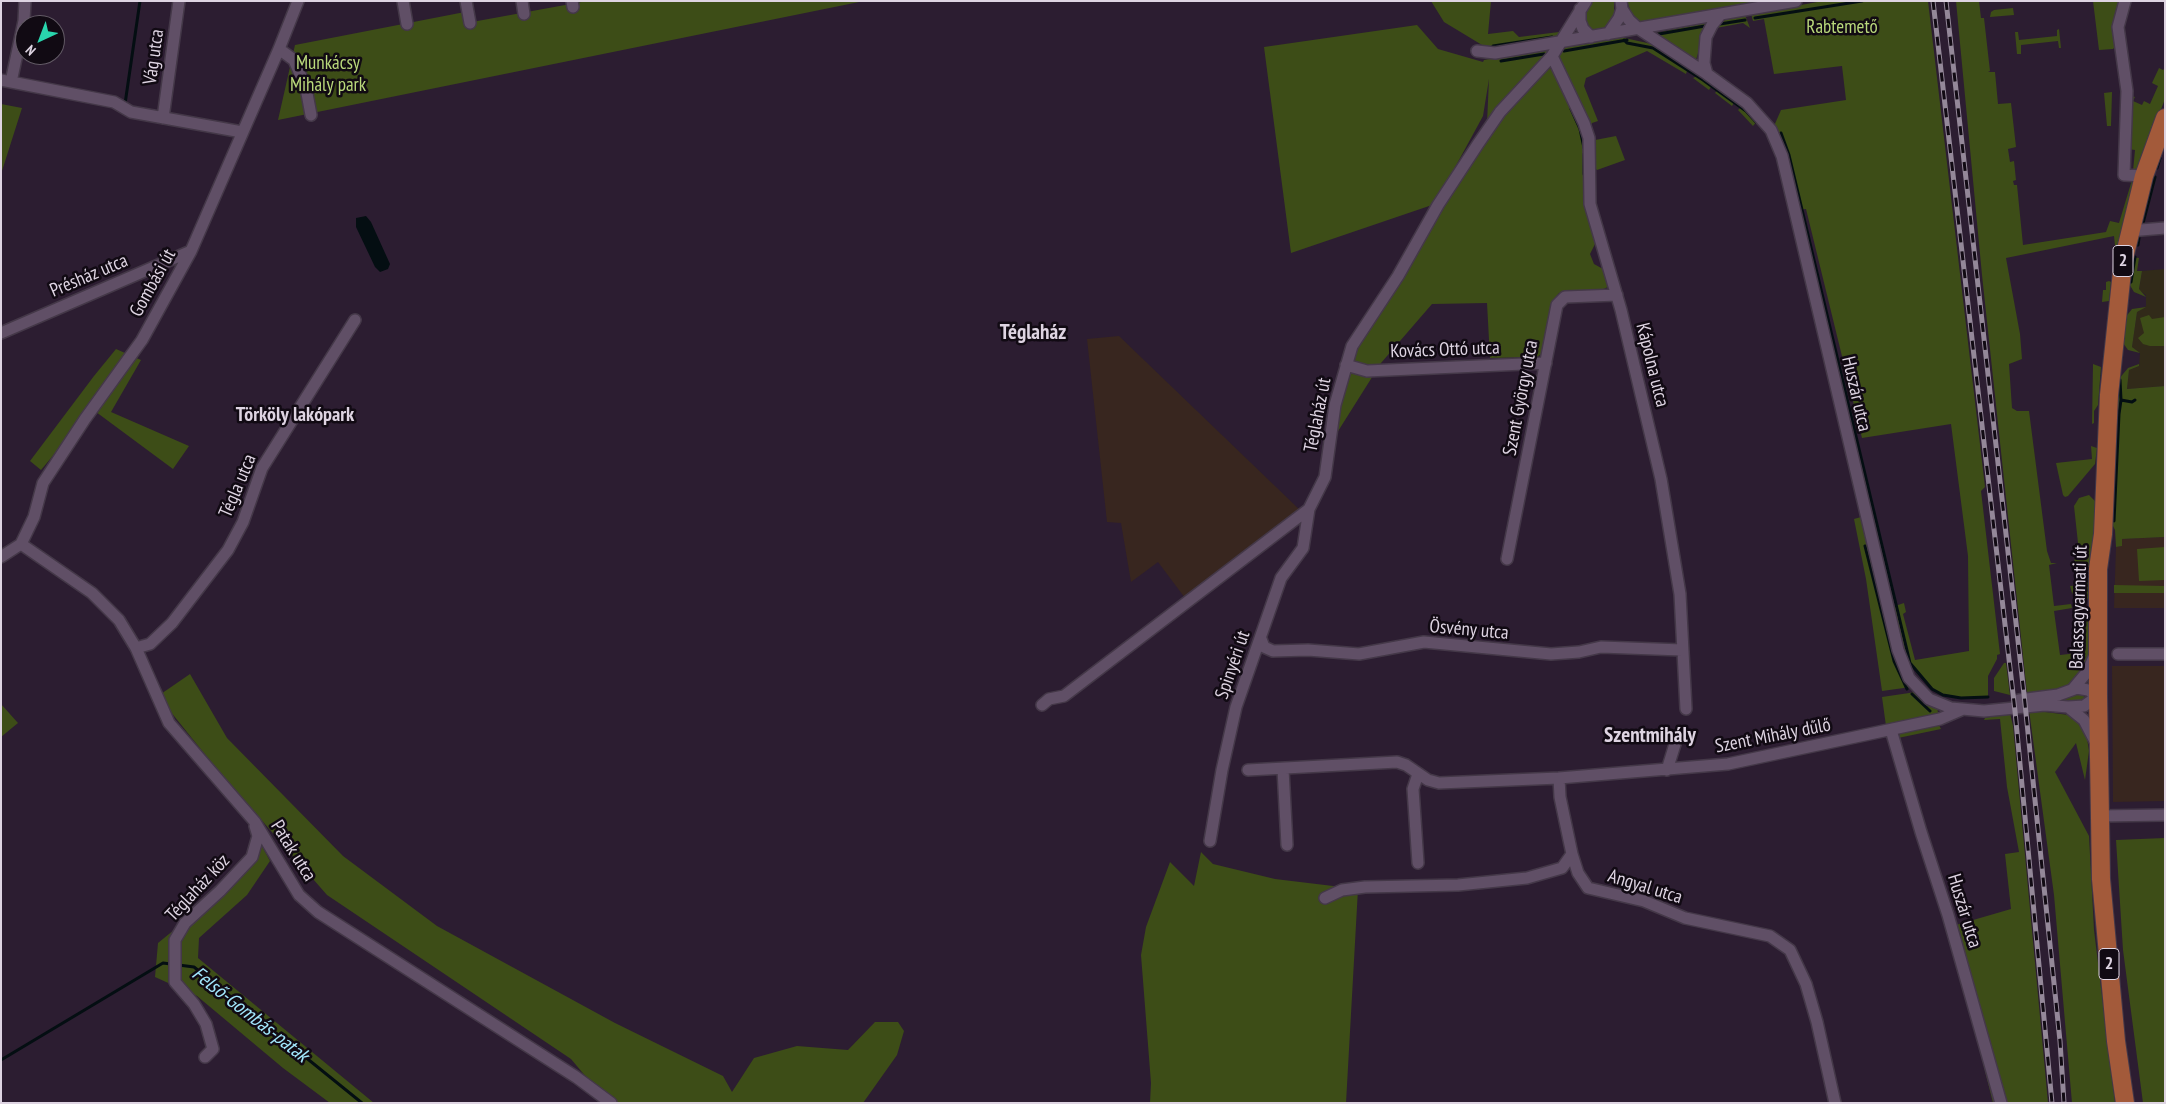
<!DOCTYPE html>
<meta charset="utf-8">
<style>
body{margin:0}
#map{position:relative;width:2166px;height:1104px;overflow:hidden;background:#2c1d31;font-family:"PT Sans Narrow",sans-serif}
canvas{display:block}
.frame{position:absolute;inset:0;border:2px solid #ded4e2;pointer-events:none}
.north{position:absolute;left:15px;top:15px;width:50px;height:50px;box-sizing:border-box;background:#110a13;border:1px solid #635b66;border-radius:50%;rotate:223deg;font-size:14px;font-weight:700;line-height:20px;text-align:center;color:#ded4e2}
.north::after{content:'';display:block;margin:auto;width:18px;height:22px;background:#29d5ad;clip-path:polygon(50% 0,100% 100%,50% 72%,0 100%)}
</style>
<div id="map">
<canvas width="2166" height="1104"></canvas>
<div class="frame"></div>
<div class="north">N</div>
</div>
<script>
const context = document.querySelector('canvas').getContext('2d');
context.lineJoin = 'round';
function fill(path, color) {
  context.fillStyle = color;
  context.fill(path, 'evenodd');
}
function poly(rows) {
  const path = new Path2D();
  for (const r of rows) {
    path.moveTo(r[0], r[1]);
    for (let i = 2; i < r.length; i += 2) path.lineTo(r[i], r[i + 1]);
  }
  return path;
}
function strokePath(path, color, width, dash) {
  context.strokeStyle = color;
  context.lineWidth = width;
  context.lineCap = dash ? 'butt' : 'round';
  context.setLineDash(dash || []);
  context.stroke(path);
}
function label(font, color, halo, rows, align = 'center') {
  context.font = font + ' "PT Sans Narrow",sans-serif';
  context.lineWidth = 5;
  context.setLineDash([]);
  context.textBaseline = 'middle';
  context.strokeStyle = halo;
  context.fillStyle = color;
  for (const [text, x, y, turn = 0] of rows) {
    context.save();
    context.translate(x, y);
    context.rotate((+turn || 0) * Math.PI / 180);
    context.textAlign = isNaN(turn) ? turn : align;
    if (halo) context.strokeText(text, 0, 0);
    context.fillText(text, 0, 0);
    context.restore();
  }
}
fill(poly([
 [2165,269,2165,386,2127,389,2129,370,2139,366,2140,353,2132,347,2137,312,2146,306,2146,295,2139,290,2142,271]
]), '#312a19');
fill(poly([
 [1119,336,1302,512,1185,598,1158,562,1131,582,1121,523,1107,522,1087,339],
 [2165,537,2165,608,2114,608,2116,547,2122,546,2122,539],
 [2165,666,2165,801,2113,802,2112,666]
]), '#38261f');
fill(poly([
 [587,1,864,1,278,120,295,45,470,11,472,22],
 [1431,1,1491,1,1488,34,1513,31,1519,37,1559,32,1558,40,1499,49,1487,48,1444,22],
 [1591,1,1614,1,1614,15,1606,29,1591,33,1583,15],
 [1627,1,1799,1,1644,24,1633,18],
 [1823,1,1928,1,1985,487,1981,491,2000,654,1997,655,1997,659,1988,676,1988,697,1961,698,1943,695,1931,688,1908,662,1892,607,1904,603,1906,612,1903,614,1915,660,1969,651,1968,556,1951,424,1862,438,1806,209,1795,210,1774,126,1781,110,1846,100,1842,66,1774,74,1764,19,1753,21,1751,14],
 [1956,1,1979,1,1981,18,1984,18,1990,71,1988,72,1995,72,1998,104,2011,103,2016,147,2008,149,2010,162,2014,161,2016,180,2013,181,2014,185,2017,185,2023,245,2106,232,2110,221,2119,223,2132,180,2135,181,2118,245,2115,246,2114,236,2006,258,2020,334,2022,359,2009,364,2012,408,2017,411,2029,411,2047,551,2051,563,2057,563,2049,565,2054,606,2071,604,2072,608,2054,611,2060,655,2078,653,2078,650,2086,649,2084,615,2076,609,2079,608,2087,612,2090,616,2090,655,2085,667,2072,683,2055,691,2027,693,1982,275],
 [2093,1,2120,1,2113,28,2115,47,2113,49,2099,50],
 [2013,8,2014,15,1990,17,1991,12,1994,10],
 [1745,15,1750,28,1743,23,1716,28,1727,18],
 [1704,23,1706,26,1696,60,1656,35,1657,33],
 [1417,25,1438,49,1483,62,1484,60,1553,47,1541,63,1518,83,1487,123,1489,79,1483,116,1435,204,1291,253,1264,47],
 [2059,29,2061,48,2059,48,2058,41,2021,45,2021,54,2017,54,2015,32,2018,32,2019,40,2057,36,2057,30],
 [1620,37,1652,44,1688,68,1686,74,1647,51,1586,78,1584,86,1598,121,1592,123,1590,127,1559,58,1560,53,1567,46],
 [1550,68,1554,71,1576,115,1583,135,1586,149,1585,199,1596,242,1590,254,1594,264,1603,269,1608,279,1608,287,1599,291,1568,291,1559,293,1553,301,1543,353,1537,357,1490,358,1487,303,1432,304,1381,363,1335,436,1346,366,1439,214,1504,114,1545,72],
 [2159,68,2163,70,2165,68,2165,99,2137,171,2133,171,2135,150,2128,149,2132,96,2135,97,2133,101,2142,105,2144,101,2150,104,2158,86,2152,83],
 [1699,75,1712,85,1709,90,1693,78],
 [1719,88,1735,101,1732,106,1715,93],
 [2112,92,2111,126,2107,126,2104,93],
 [1,104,22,108,1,174],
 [1742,106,1757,121,1753,126,1738,110],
 [1616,136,1625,160,1597,170,1594,167,1593,148,1595,140],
 [2132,257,2139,258,2137,271,2142,271,2139,289,2146,297,2134,292,2128,282],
 [2109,281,2111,282,2109,301,2102,302,2103,290,2106,290,2106,282],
 [2146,307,2137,312,2132,347,2140,353,2128,350,2121,340,2124,319,2132,309],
 [2149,315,2152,319,2165,317,2165,346,2150,346,2143,344,2138,338,2144,333,2140,318],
 [116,349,141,360,111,412,189,446,173,469,92,409,41,470,30,461,94,376],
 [2093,364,2101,367,2098,405,2094,411,2094,423,2092,424],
 [2139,364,2139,366,2129,370,2127,389,2165,386,2165,537,2122,539,2122,546,2116,547,2115,530,2111,522,2118,380,2128,368],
 [2091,446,2097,448,2095,464,2068,496,2065,497,2063,495,2056,463,2092,459],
 [2089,495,2096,502,2092,596,2086,600,2077,598,2072,593,2070,586,2083,585,2081,567,2073,567,2078,543,2074,506,2079,498],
 [1861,517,1893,652,1899,668,1911,687,1882,691,1866,579,1854,519],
 [2165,547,2165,580,2139,581,2137,549],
 [2114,585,2165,586,2165,593,2114,593],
 [2004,663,2006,663,2010,695,1994,691,1994,678],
 [190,674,227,738,343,856,437,926,615,1023,723,1076,732,1092,754,1058,797,1046,848,1050,875,1022,898,1022,904,1031,897,1055,863,1103,614,1103,592,1084,571,1059,327,895,215,767,158,696],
 [1916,692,1937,706,1938,713,1886,726,1882,697],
 [2080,694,2085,697,2083,702,2028,705],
 [1,704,18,723,1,737],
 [2029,710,2069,715,2075,719,2083,727,2087,738,2089,751,2085,780,2076,743,2055,772,2089,836,2094,930,2115,1103,2072,1103,2054,895],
 [2010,713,2013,726,2048,1103,1993,1103,1949,927,2011,909,2005,854,2019,852,2007,787,2000,719,1984,720,1985,718],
 [1938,723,1941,729,1898,738,1900,733],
 [254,831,270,861,247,895,199,938,198,958,374,1103,330,1103,283,1068,197,996,155,977,158,943,180,925,248,857],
 [2165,838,2165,1103,2143,1103,2123,950,2116,840],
 [1201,852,1213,864,1275,879,1358,889,1346,1103,1150,1103,1151,1083,1141,955,1146,927,1170,862,1194,886]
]), '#3d4d17');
fill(poly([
 [366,216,371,222,390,264,388,269,380,272,375,267,356,227,356,218]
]), '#040e12');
strokePath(poly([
 [1755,18,1862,1],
 [1720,24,1745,20],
 [1659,34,1705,26],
 [1624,40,1627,43,1653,48,1703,80,1746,111,1756,122],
 [1493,46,1552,37],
 [1564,51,1627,40],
 [1501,61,1544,54],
 [125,104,140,1],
 [1571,109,1580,129,1584,148],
 [1781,133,1789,155,1910,663,1932,689,1943,695,1961,698,1988,697],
 [2157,168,2160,158],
 [1584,174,1584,154],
 [2142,227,2155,177],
 [2138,245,2139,238],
 [2131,282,2135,257],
 [2121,400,2132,402,2135,400],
 [2114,521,2119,414,2121,400,2120,380],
 [1865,546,1894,661,1907,689],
 [1912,694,1930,711],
 [1,1060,163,963,194,967,362,1103]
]), '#040e12', 3);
const street = poly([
 [403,1,407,24],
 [466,1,470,23],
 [522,1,524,14],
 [572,1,573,7],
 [1586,1,1552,56,1584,123,1589,138,1590,204,1621,310,1661,479,1680,594,1686,709],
 [2125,1,2118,27,2127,91,2124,175,2144,176],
 [1580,9,1580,21,1583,29,1591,37],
 [1622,9,1629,20,1639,29,1707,74,1747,103,1771,130,1782,156,1898,650,1909,678,1929,699,1951,708,1984,711,2045,705,2068,707,2084,720,2096,743],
 [1608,34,1619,18,1622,9,1621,1],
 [279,49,294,60,306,88,311,115],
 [1477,51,1495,53,1796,1],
 [1707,74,1704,63,1706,37,1712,25,1720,15],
 [1,80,114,102,131,112,242,132],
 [11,82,24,21,25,1],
 [163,118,179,1],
 [2129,231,2165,228],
 [1,333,191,251],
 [1346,365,1367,371,1546,363],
 [21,544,92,593,119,620,136,648,169,723,255,822,299,895,318,912,576,1077,611,1103],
 [1,557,21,544,34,517,43,483,85,419,142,340,191,251,279,49,298,1],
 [1507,559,1557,305,1565,297,1617,295],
 [1261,639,1264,647,1273,651,1308,650,1359,654,1424,642,1551,654,1579,652,1601,647,1682,650],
 [136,648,150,644,172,623,228,550,243,522,262,468,355,320],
 [2118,654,2165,654],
 [2072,690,2088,671,2095,655],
 [2019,700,2058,695,2077,688,2088,690,2098,696,2084,706,2068,707],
 [1042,705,1049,699,1064,696,1309,509,1325,477,1335,405,1352,346,1398,276,1438,205,1478,144,1500,112,1552,56],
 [1891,730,1921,832,1948,915,2001,1103],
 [1283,769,1287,845],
 [1248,770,1397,762,1406,765,1428,780,1439,783,1559,778],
 [1667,770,1676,741],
 [2099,816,2165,815],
 [1210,841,1222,770,1236,707,1281,578,1303,548,1309,509],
 [1572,854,1560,797,1559,778,1728,764,1940,719,1961,710],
 [1418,863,1413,789,1418,774],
 [1325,898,1342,890,1365,887,1458,885,1527,878,1562,868,1572,854,1578,873,1588,888,1644,901,1685,918,1770,936,1790,950,1806,984,1817,1022,1835,1103],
 [205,1057,213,1049,206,1024,194,1004,175,982,175,940,185,923,220,891,252,857,258,836,255,826]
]);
const primary = poly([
 [2125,1103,2116,1041,2101,879,2098,696,2098,569,2103,534,2109,395,2123,262,2144,176,2165,118]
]);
strokePath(street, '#443848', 14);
strokePath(primary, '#443848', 20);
strokePath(street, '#604f66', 11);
strokePath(primary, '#a35a3a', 18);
const rail = poly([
 [1933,1,2015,711,2052,1103],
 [1946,1,2024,694,2060,1041,2064,1103]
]);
strokePath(rail, '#948899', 5);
strokePath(rail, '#110a13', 3, [9]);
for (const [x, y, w] of [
 [2123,261,20],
 [2109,964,20]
]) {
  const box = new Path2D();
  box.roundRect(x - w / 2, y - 15.5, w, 31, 4);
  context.fillStyle = '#110a13';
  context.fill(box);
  strokePath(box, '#ded4e2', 1);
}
label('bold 18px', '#ded4e2', null, [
 ["2",2123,261],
 ["2",2109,964]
]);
label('19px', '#b9d87b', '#110a13', [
 ["Rabtemető",1842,28],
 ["Munkácsy",328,64],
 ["Mihály park",328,86]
]);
label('19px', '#ded4e2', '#110a13', [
 ["Vág utca",154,57,-82],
 ["Présház utca",89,276,-23],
 ["Gombási út",153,283,-61],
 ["Kovács Ottó utca",1445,350,-2],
 ["Kápolna utca",1652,365,76],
 ["Huszár utca",1856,394,77],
 ["Szent György utca",1521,398,-79],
 ["Téglaház út",1318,415,-79],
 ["Tégla utca",238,486,-67],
 ["Balassagyarmati út",2079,607,-88],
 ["Ösvény utca",1469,630,5],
 ["Spinyéri út",1233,665,-71],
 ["Szent Mihály dűlő",1773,736,-11],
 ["Patak utca",293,851,58],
 ["Angyal utca",1645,887,17],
 ["Téglaház köz",198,888,-47],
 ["Huszár utca",1964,911,73]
]);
label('bold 20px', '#ded4e2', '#110a13', [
 ["Törköly lakópark",295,415]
]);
label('italic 20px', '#a2e7fc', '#110a13', [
 ["Felső-Gombás-patak",250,1015,38]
]);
label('bold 21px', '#ded4e2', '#110a13', [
 ["Téglaház",1033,333],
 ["Szentmihály",1650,736]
]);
</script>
